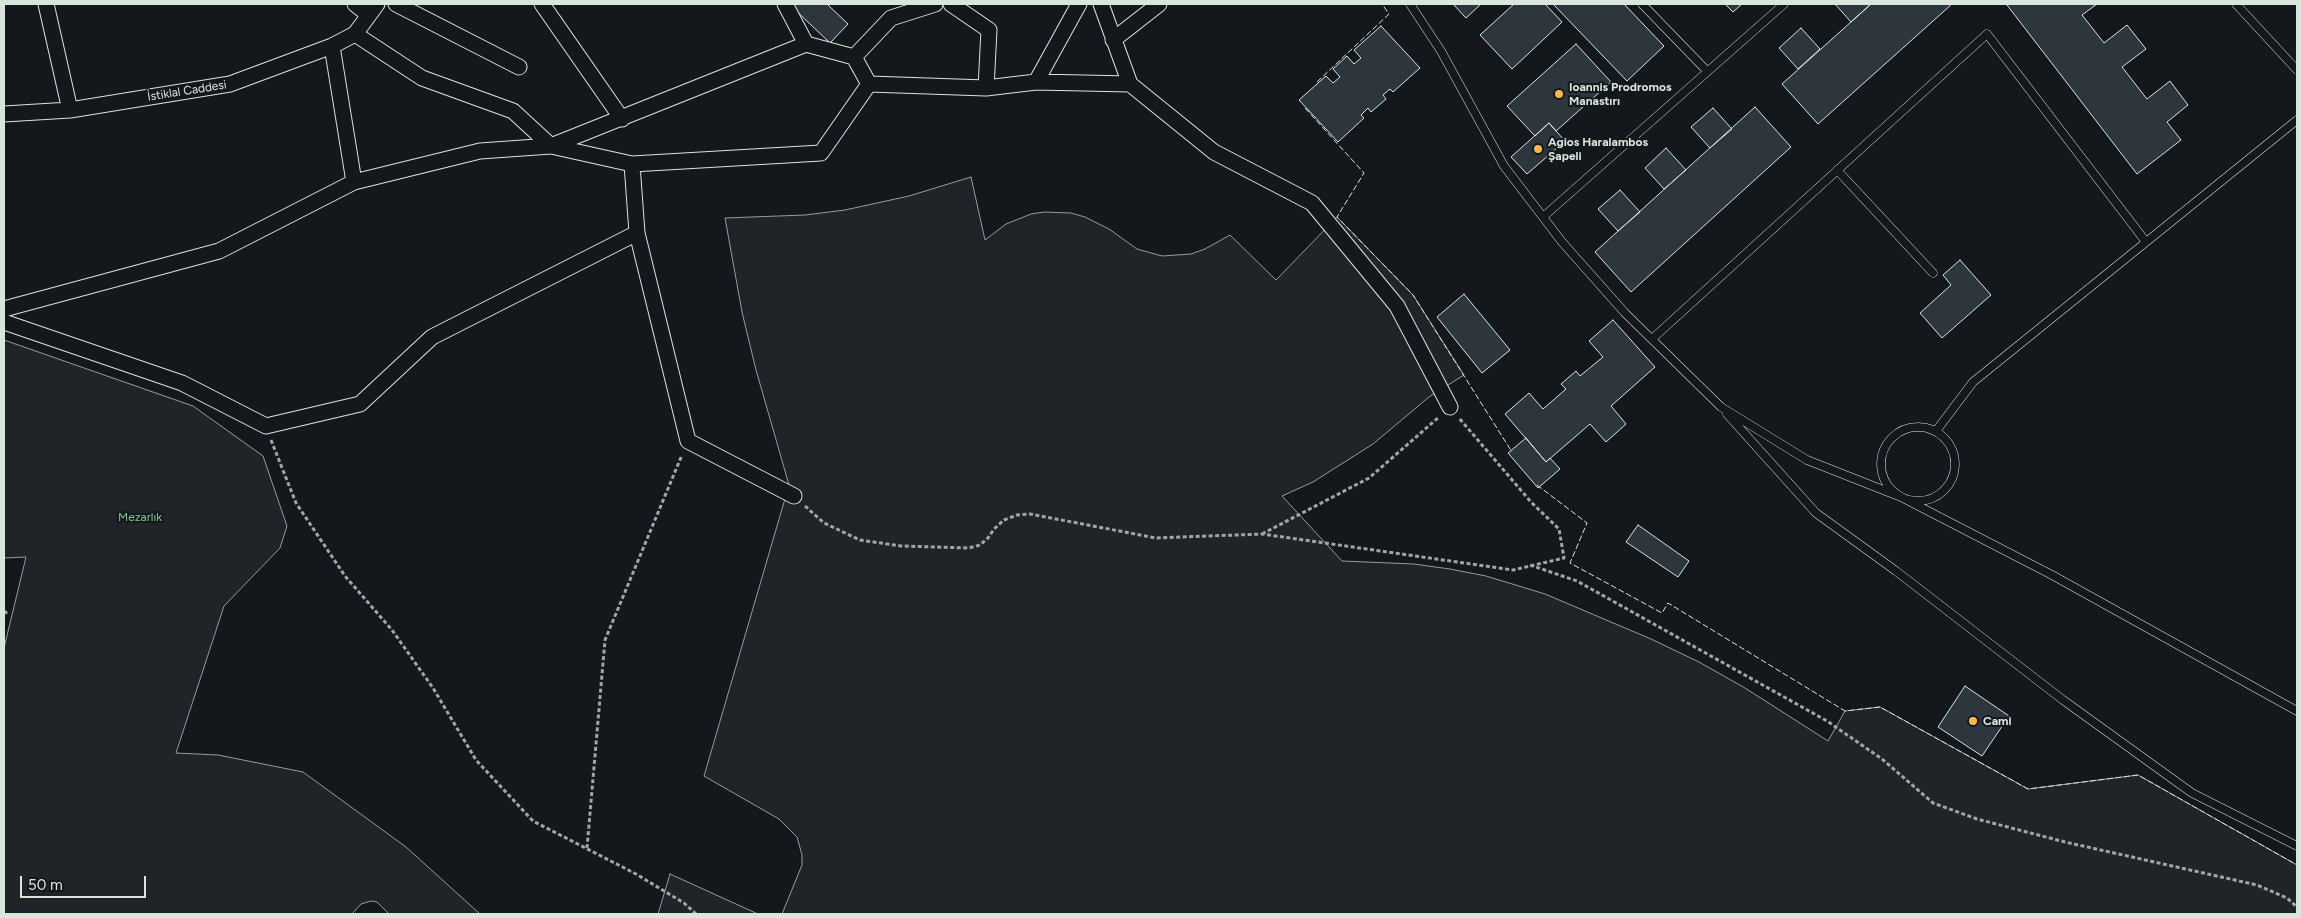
<!DOCTYPE html>
<meta charset="utf-8">
<style>
body{margin:0}
#map{position:relative;width:2301px;height:918px;overflow:hidden;background:#14181c;font-family:Figtree,sans-serif}
canvas{display:block}
.frame{position:absolute;inset:0;border:5px solid #d8e6dc;pointer-events:none}
.scale{position:absolute;left:20px;top:876px;width:126px;height:22px;box-sizing:border-box;border:2px solid #d8e6dc;border-top:0;padding-left:6px;font-size:15px;line-height:18px;white-space:nowrap;color:#d8e6dc;-webkit-text-stroke:4px #14181c;paint-order:stroke}
</style>
<div id="map">
<canvas width="2301" height="918"></canvas>
<div class="frame"></div>
<div class="scale">50 m</div>
</div>
<script>
const context = document.querySelector('canvas').getContext('2d');
context.lineJoin = 'round';
function fill(path, color) {
  context.fillStyle = color;
  context.fill(path, 'evenodd');
}
function poly(rows) {
  const path = new Path2D();
  for (const r of rows) {
    if (r.length === 3) {
      path.moveTo(r[0] + r[2], r[1]);
      path.arc(r[0], r[1], r[2], 0, 2 * Math.PI);
      continue;
    }
    path.moveTo(r[0], r[1]);
    for (let i = 2; i < r.length; i += 2) path.lineTo(r[i], r[i + 1]);
  }
  return path;
}
function strokePath(path, color, width, dash) {
  context.strokeStyle = color;
  context.lineWidth = width;
  context.lineCap = dash ? 'butt' : 'round';
  context.setLineDash(dash || []);
  context.stroke(path);
}
function label(font, color, halo, rows, align = 'center') {
  context.font = font + ' Figtree,sans-serif';
  context.lineWidth = 4;
  context.setLineDash([]);
  context.textBaseline = 'middle';
  context.strokeStyle = halo;
  context.fillStyle = color;
  for (const [text, x, y, turn = 0] of rows) {
    context.save();
    context.translate(x, y);
    context.rotate((+turn || 0) * Math.PI / 180);
    context.textAlign = isNaN(turn) ? turn : align;
    if (halo) context.strokeText(text, 0, 0);
    context.fillText(text, 0, 0);
    context.restore();
  }
}
const green = poly([
 [971,177,985,240,1006,224,1031,214,1044,212,1071,213,1085,217,1109,229,1137,249,1162,256,1191,254,1205,249,1230,235,1276,280,1337,217,1413,295,1464,375,1429,397,1373,444,1313,482,1282,496,1342,561,1414,564,1450,569,1486,576,1545,594,1651,639,1699,662,1745,688,1828,741,1845,711,1880,707,2028,789,2138,775,2297,865,2297,914,782,914,802,865,802,855,797,837,779,819,704,776,789,485,756,370,742,312,725,218,805,215,845,210,909,196,971,177],
 [4,340,193,406,263,456,287,526,280,548,224,606,176,753,218,755,303,772,406,847,480,914,389,914,377,902,371,901,361,904,352,914,4,914,4,648,26,557,4,558,4,340],
 [670,874,758,914,658,914,670,874]
]);
fill(green, '#202428');
strokePath(green, '#939e99', 1);
const building = poly([
 [789,4,827,4,848,24,830,43,789,4],
 [1453,4,1481,4,1466,18,1453,4],
 [1514,4,1545,4,1562,22,1512,69,1480,35,1514,4],
 [1553,4,1624,4,1664,46,1627,81,1553,4],
 [1725,4,1742,4,1733,12,1725,4],
 [1835,4,1871,4,1851,22,1835,4],
 [1871,4,1952,4,1818,124,1782,84,1871,4],
 [2008,4,2097,4,2082,15,2104,43,2127,25,2146,49,2122,67,2147,99,2170,81,2188,105,2167,122,2181,140,2137,174,2007,5,2008,4],
 [1381,26,1420,68,1393,92,1390,89,1383,95,1386,99,1371,112,1368,108,1361,115,1364,118,1338,142,1299,100,1326,76,1333,83,1340,77,1333,69,1347,56,1354,64,1361,58,1354,50,1381,26],
 [1801,28,1820,49,1798,69,1779,48,1801,28],
 [1576,44,1611,82,1556,131,1549,123,1535,136,1507,106,1576,44],
 [1755,107,1791,147,1631,292,1595,252,1755,107],
 [1713,108,1732,129,1710,148,1691,127,1713,108],
 [1549,123,1565,141,1527,174,1511,157,1549,123],
 [1666,148,1686,170,1664,189,1645,168,1666,148],
 [1620,190,1640,212,1618,231,1598,209,1620,190],
 [1960,260,1991,295,1942,338,1920,313,1951,285,1943,275,1960,260],
 [1464,294,1510,350,1482,373,1437,317,1464,294],
 [1613,320,1655,367,1611,406,1626,424,1606,442,1590,424,1546,462,1505,414,1529,393,1543,409,1566,389,1561,384,1576,371,1580,376,1603,357,1589,341,1613,320],
 [1526,438,1546,462,1550,458,1560,469,1538,488,1508,453,1526,438],
 [1638,525,1689,561,1678,577,1626,542,1638,525],
 [1965,686,2009,716,1982,756,1938,727,1965,686]
]);
fill(building, '#2c363c');
strokePath(building, '#d8e6dc', 1);
const lane = poly([
 [1410,4,1441,51,1504,166,1562,242,1625,313,1721,407,1807,460,1901,497,2052,575,2297,711],
 [1642,4,1707,71],
 [2236,4,2297,70],
 [1837,170,1933,273],
 [1543,217,1784,4],
 [1652,339,1987,34,2146,242],
 [1727,414,1816,513,1896,571,2063,700,2192,793,2297,846],
 [1918,464,37],
 [1936,431,1973,382,2297,120]
]);
const street = poly([
 [46,4,70,110],
 [355,4,369,15],
 [396,4,519,67],
 [542,4,622,119],
 [785,4,806,44],
 [951,4,989,30,986,88],
 [1101,4,1130,84],
 [355,34,422,78,513,111,551,146,632,164,637,233,688,441,794,496],
 [1113,40,1159,4],
 [332,46,354,182],
 [854,57,891,18,935,4],
 [1036,82,1079,4],
 [4,114,70,110,230,84,332,46,355,34,377,4],
 [632,164,821,153,869,84],
 [4,309,219,251,354,182,480,151,551,146,806,44,854,57,869,84,986,88,1036,82,1130,84,1214,152,1312,203,1397,306,1450,407],
 [4,322,182,383,266,426,360,404,432,337,637,233]
]);
strokePath(lane, '#d8e6dc', 9);
strokePath(street, '#d8e6dc', 17);
strokePath(poly([
 [271,440,296,503,345,576,392,630,433,688,476,760,533,821,636,874,684,903,696,914],
 [805,506,824,523,860,540,901,546,969,548,980,545,988,538,994,529,1004,520,1017,515,1030,514,1156,538,1262,534,1513,570,1564,558,1559,529,1531,502,1459,418],
 [1262,534,1369,478,1439,417],
 [1530,565,1577,581,1827,721,1882,759,1933,803,1977,819,2065,842,2257,885,2287,898,2297,907],
 [4,611,8,614],
 [587,848,605,640,682,455]
]), '#9da8a2', 3, [4, 2.5]);
strokePath(lane, '#14181c', 8);
strokePath(street, '#14181c', 15);
strokePath(poly([
 [1317,82,1389,14,1382,4],
 [1305,108,1364,173,1337,217,1413,295,1512,452],
 [1537,485,1587,523,1570,563,1662,613,1668,603,1845,711,1880,707,2028,789,2138,775,2297,865]
]), '#d8e6dc', 1, [6, 2.5]);
for (const [x, y, r, color] of [
 [1559,94,5,"#ffb74d"],
 [1538,149,5,"#ffb74d"],
 [1973,721,5,"#ffb74d"]
]) {
  const dot = new Path2D();
  dot.arc(x, y, r, 0, 2 * Math.PI);
  context.fillStyle = color;
  context.fill(dot);
  strokePath(dot, '#14181c', 2);
}
label('bold 12px', '#d8e6dc', '#14181c', [
 ["Ioannis Prodromos",1569,87],
 ["Manastırı",1569,101],
 ["Agios Haralambos",1548,142],
 ["Şapeli",1548,156],
 ["Cami",1983,721]
], 'left');
label('12px', '#d8e6dc', '#14181c', [
 ["İstiklal Caddesi",187,91,-9]
]);
label('12px', '#8ac095', '#14181c', [
 ["Mezarlık",140,517]
]);
</script>
